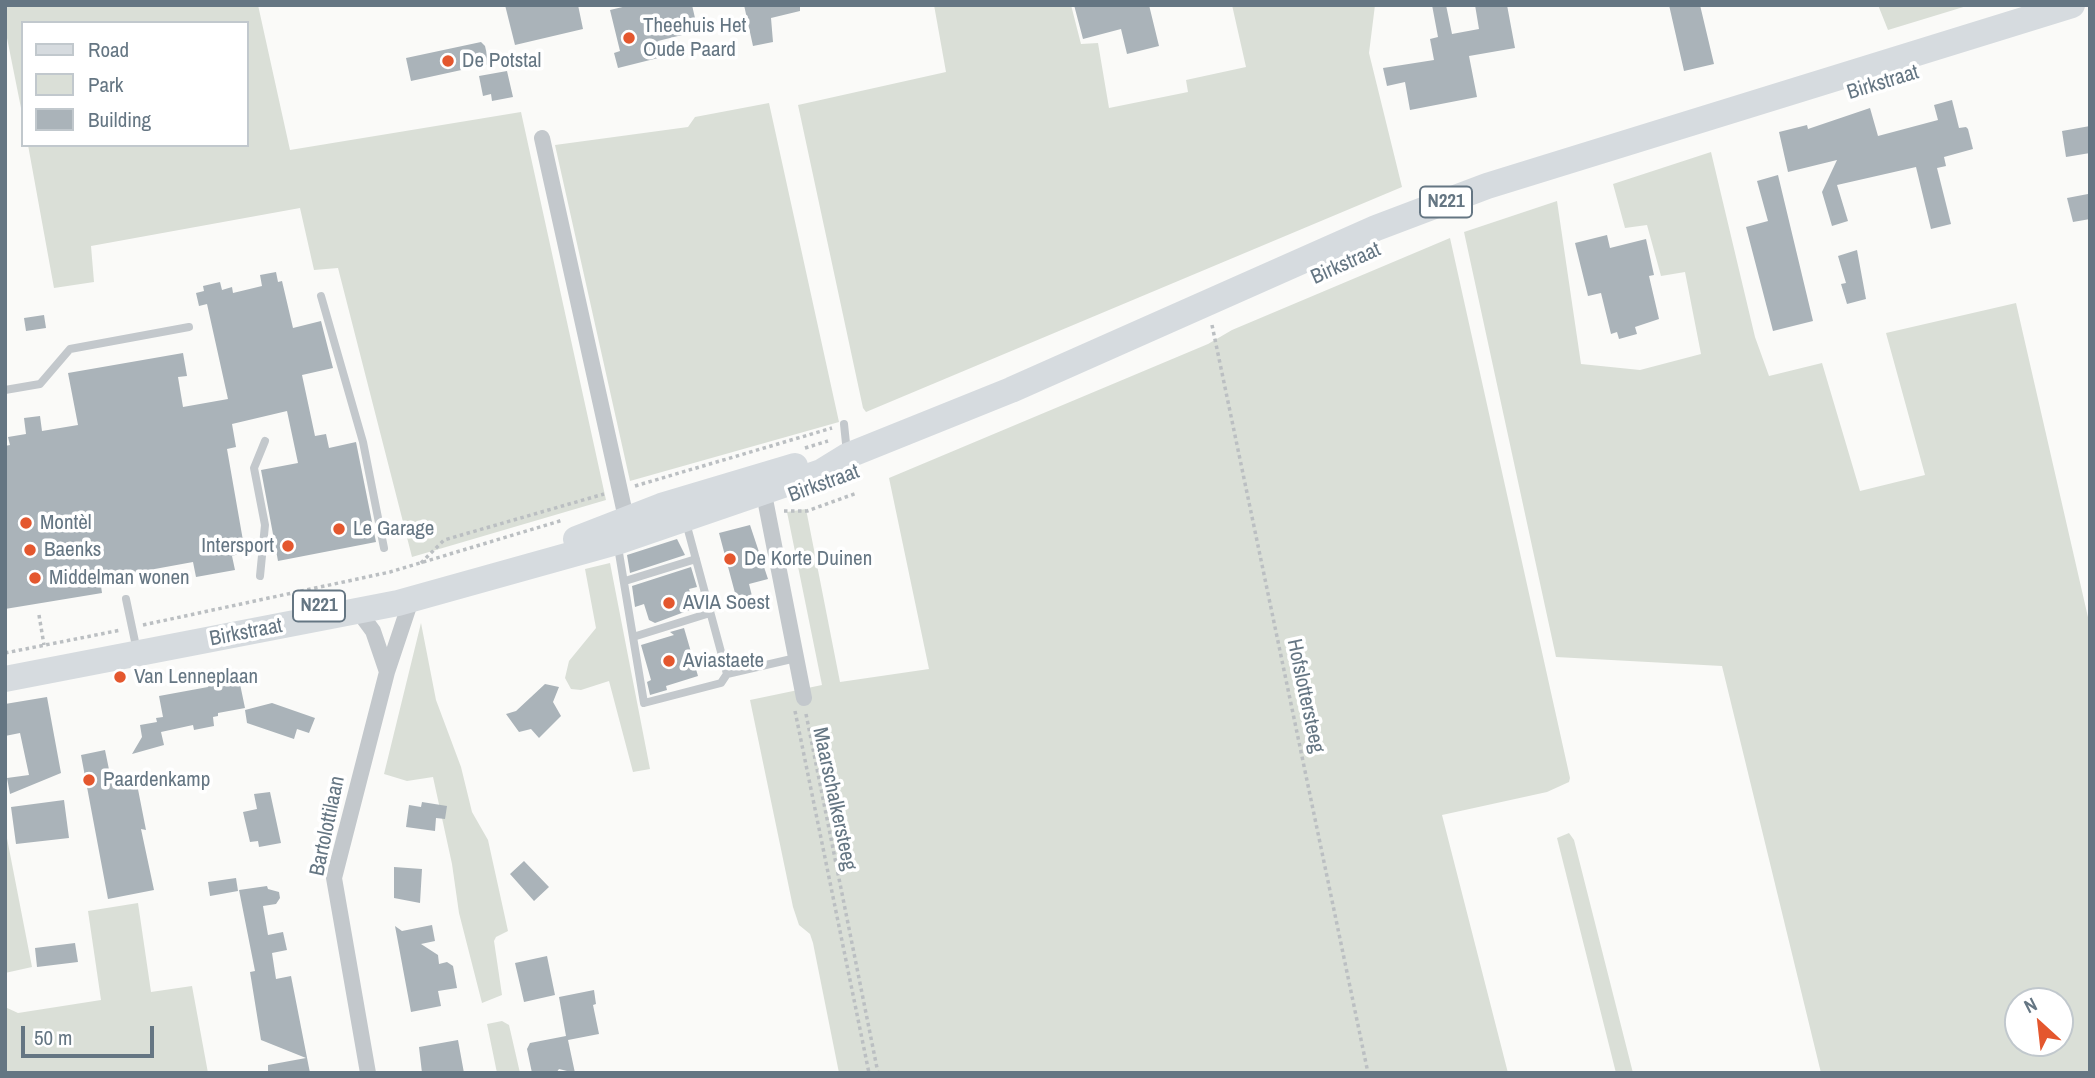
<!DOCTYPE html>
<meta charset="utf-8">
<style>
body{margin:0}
#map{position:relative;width:2095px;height:1078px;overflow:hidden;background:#fafaf8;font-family:"Archivo Narrow",sans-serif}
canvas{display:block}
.frame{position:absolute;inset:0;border:7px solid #657683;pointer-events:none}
.legend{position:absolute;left:21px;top:21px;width:228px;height:126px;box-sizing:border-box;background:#fff;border:2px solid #c1c8cd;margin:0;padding:9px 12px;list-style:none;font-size:21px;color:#657683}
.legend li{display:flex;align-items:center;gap:14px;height:35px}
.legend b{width:35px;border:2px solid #c1c8cd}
.north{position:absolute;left:2004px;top:987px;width:70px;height:70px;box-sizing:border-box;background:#fff;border:2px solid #c1c8cd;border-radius:50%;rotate:333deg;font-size:19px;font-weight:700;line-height:28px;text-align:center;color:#657683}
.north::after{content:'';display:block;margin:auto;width:24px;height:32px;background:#e4572e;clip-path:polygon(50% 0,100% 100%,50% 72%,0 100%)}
.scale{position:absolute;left:21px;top:1026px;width:133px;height:32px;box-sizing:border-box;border:4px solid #657683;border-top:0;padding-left:9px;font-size:21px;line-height:24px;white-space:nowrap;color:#657683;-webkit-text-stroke:5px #fff;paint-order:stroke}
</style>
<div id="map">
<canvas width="2095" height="1078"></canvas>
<div class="frame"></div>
<ul class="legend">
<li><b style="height:9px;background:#d6dbdf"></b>Road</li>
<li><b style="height:19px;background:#dadfd7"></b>Park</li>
<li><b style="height:19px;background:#aab3b9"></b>Building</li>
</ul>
<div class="north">N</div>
<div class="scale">50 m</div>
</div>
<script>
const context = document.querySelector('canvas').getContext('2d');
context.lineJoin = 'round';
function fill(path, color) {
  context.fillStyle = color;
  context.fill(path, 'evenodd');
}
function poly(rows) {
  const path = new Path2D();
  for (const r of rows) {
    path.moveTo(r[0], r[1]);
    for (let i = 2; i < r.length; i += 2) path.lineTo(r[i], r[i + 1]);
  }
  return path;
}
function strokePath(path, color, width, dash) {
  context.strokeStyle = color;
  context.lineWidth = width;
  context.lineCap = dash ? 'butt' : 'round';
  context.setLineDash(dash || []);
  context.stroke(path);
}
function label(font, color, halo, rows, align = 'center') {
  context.font = font + ' "Archivo Narrow",sans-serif';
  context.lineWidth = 7;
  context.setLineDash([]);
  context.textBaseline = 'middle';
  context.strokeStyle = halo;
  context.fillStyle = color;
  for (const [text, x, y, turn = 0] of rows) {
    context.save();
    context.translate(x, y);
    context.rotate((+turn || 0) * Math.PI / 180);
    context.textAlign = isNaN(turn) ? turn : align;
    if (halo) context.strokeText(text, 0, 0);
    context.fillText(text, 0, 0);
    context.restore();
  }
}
fill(poly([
 [5,5,258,5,290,150,521,112,606,500,412,557,338,268,314,270,300,208,91,246,94,282,54,288,28,145,247,145,247,23,23,23,23,118,5,28],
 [934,5,1071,5,1081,44,1098,43,1109,108,1188,92,1186,80,1246,67,1232,5,1375,5,1369,53,1402,187,866,412,863,408,798,105,946,72],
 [1878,5,1970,5,1888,30],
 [769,103,839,422,630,481,555,145,688,127,695,117],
 [1711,152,1755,337,1769,376,1822,363,1860,491,1925,475,1886,333,2016,303,2090,626,2090,1073,1821,1073,1722,666,1556,657,1464,232,1557,201,1581,364,1640,370,1701,354,1685,272,1661,276,1647,225,1625,228,1613,184],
 [2018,1001,2060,1001,2060,1043,2018,1043],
 [1450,238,1570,778,1569,782,1547,792,1442,815,1508,1073,839,1073,813,943,810,934,799,925,793,907,750,700,822,685,787,512,806,509,840,682,929,669,889,478,1208,344,1232,330],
 [610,563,650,769,633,772,609,681,581,690,571,689,565,678,569,661,596,628,585,569],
 [421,623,436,700,461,767,472,812,488,840,508,931,496,937,494,941,502,995,482,1003,459,913,452,864,433,777,407,781,384,774],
 [5,828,32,967,5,973],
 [1569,833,1574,840,1633,1073,1616,1073,1557,838],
 [138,903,151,992,192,986,208,1073,5,1073,5,1007,18,1013,101,1000,88,911],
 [502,1021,509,1025,520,1073,497,1073,487,1024]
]), '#dadfd7');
fill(poly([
 [505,5,578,5,583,29,515,45],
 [631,5,692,5,698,31,658,41,662,57,618,68,614,53,620,51,610,10],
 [744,5,800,5,800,11,771,18,773,42,753,46],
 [1074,5,1149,5,1159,46,1127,54,1121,29,1083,39],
 [1432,5,1446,5,1452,34,1479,29,1475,5,1507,5,1515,48,1469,56,1477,97,1410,110,1405,82,1387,86,1383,68,1434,60,1430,39,1438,37],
 [1669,5,1700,5,1714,64,1684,71],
 [481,42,485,46,489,64,411,81,406,58],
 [507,71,513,97,492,101,491,94,483,96,479,76],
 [1952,100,1959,128,1966,127,1968,129,1973,149,1944,157,1946,166,1937,168,1951,224,1931,229,1916,167,1837,185,1848,221,1832,226,1822,192,1837,160,1788,172,1779,132,1807,125,1808,129,1870,108,1878,136,1938,120,1934,105],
 [2090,126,2090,153,2066,157,2062,131],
 [1778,175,1813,321,1773,331,1746,227,1768,221,1757,181],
 [2088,194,2090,219,2073,222,2067,198],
 [1607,235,1610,248,1646,239,1654,275,1649,276,1659,319,1635,327,1637,334,1619,339,1617,332,1611,334,1601,293,1588,296,1575,243],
 [1857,250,1866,299,1847,304,1841,284,1846,283,1838,256],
 [276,272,278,282,282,281,293,328,321,321,333,368,302,375,315,436,326,434,329,448,356,442,376,542,278,561,261,470,298,463,287,411,232,424,236,447,227,449,245,552,232,556,235,570,196,577,193,562,100,579,102,593,5,609,5,446,10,445,8,437,26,434,24,418,40,416,42,431,78,425,68,373,183,353,187,376,178,377,183,407,228,399,207,304,199,306,196,293,204,291,203,286,220,282,222,290,232,287,233,293,262,286,260,275],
 [44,315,46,328,26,331,24,318],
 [750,525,768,579,749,584,754,604,739,608,719,533],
 [677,539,685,555,630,573,627,555],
 [691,567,697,587,689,589,695,608,655,623,649,620,644,604,635,607,632,586],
 [684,628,698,676,666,686,667,690,650,695,647,682,651,680,641,645,674,635,670,632],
 [233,679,240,684,245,708,218,713,218,716,213,717,214,726,194,730,193,725,161,732,164,745,132,754,142,737,140,725,157,722,156,718,163,717,159,696,208,687,211,683],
 [545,684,559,687,553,702,561,716,539,738,531,729,519,732,506,714,516,711],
 [47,697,61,773,10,794,7,778,29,775,20,733,5,736,5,704],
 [272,703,315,718,309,733,297,729,294,739,247,723,245,710],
 [105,750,113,789,120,777,135,774,146,830,141,829,154,890,108,899,81,755],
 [270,792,281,843,259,847,258,841,250,842,243,812,257,809,254,794],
 [64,800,69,838,16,844,11,807],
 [422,802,447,806,445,819,436,818,435,831,406,827,409,805,421,807],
 [524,861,549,887,534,901,510,874],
 [394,867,422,869,420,903,394,898],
 [236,878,238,891,210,896,208,882],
 [267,886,268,889,279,892,280,898,276,904,263,906,268,935,283,932,287,950,272,953,276,979,291,976,310,1073,268,1073,268,1065,306,1058,261,1040,250,972,255,971,239,890],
 [432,925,435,941,421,944,438,955,439,964,447,962,453,966,457,988,438,991,441,1006,411,1012,395,926,402,931],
 [75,943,78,962,37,967,35,948],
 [547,956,555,995,524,1002,515,963],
 [594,990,596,1004,593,1005,599,1034,568,1040,575,1073,559,1069,556,1073,532,1073,527,1049,530,1043,566,1036,559,997],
 [458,1040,464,1073,422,1073,419,1047]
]), '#aab3b9');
strokePath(poly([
 [1212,325,1368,1073],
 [805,448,828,441],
 [635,486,832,428],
 [784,511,807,511,857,493],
 [421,563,444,540,604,494],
 [39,615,44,645],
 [143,625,390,572,563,520],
 [5,653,121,630],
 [795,711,869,1073],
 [806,714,878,1073]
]), '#bbbfc2', 3.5, [3.5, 3.5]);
strokePath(poly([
 [321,296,363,442,384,548],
 [5,390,40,384,70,349,189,327],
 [844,424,847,453],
 [688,530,727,674,796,658],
 [619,553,644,703,721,683,727,674],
 [260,576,265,525,254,468,265,441],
 [625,581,696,559],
 [126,599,137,651],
 [633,637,710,613]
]), '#c3c8cc', 8);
strokePath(poly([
 [542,138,626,518,624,525],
 [764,494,804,698],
 [359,612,373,631,387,672],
 [368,1073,334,878,387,672,411,600]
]), '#c3c8cc', 16);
strokePath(poly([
 [576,539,661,506,795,466],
 [5,679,398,603,620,541,821,472,847,456,1011,390,1376,228,1487,186,2072,5]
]), '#d6dbdf', 26);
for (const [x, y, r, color] of [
 [629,38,7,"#e4572e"],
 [448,61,7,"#e4572e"],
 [26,523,7,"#e4572e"],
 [339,529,7,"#e4572e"],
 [288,546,7,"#e4572e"],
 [30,550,7,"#e4572e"],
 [730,559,7,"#e4572e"],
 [35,578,7,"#e4572e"],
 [669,603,7,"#e4572e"],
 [669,661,7,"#e4572e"],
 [120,677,7,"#e4572e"],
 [89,780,7,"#e4572e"]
]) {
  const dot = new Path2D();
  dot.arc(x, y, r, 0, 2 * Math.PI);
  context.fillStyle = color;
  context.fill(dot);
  strokePath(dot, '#fff', 2.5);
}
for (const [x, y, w] of [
 [1446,202,52],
 [319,606,52]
]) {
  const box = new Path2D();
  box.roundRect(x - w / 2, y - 15.5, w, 31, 5);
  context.fillStyle = '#fff';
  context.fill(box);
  strokePath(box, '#657683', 2);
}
label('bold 19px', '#657683', null, [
 ["N221",1446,202],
 ["N221",319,606]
]);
label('21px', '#657683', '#fff', [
 ["Theehuis Het",643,26],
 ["Oude Paard",643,50],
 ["De Potstal",462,61],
 ["Montèl",40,523],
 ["Le Garage",353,529],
 ["Intersport",274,546,"right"],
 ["Baenks",44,550],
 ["De Korte Duinen",744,559],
 ["Middelman wonen",49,578],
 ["AVIA Soest",683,603],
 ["Aviastaete",683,661],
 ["Van Lenneplaan",134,677],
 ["Paardenkamp",103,780]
], 'left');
label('21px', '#657683', '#fff', [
 ["Birkstraat",1883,83,-17],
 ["Birkstraat",1346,264,-24],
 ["Birkstraat",824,484,-20],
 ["Birkstraat",246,633,-11],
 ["Hofslottersteeg",1305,696,78],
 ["Maarschalkersteeg",834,799,78],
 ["Bartolottilaan",328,826,-78]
]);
</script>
